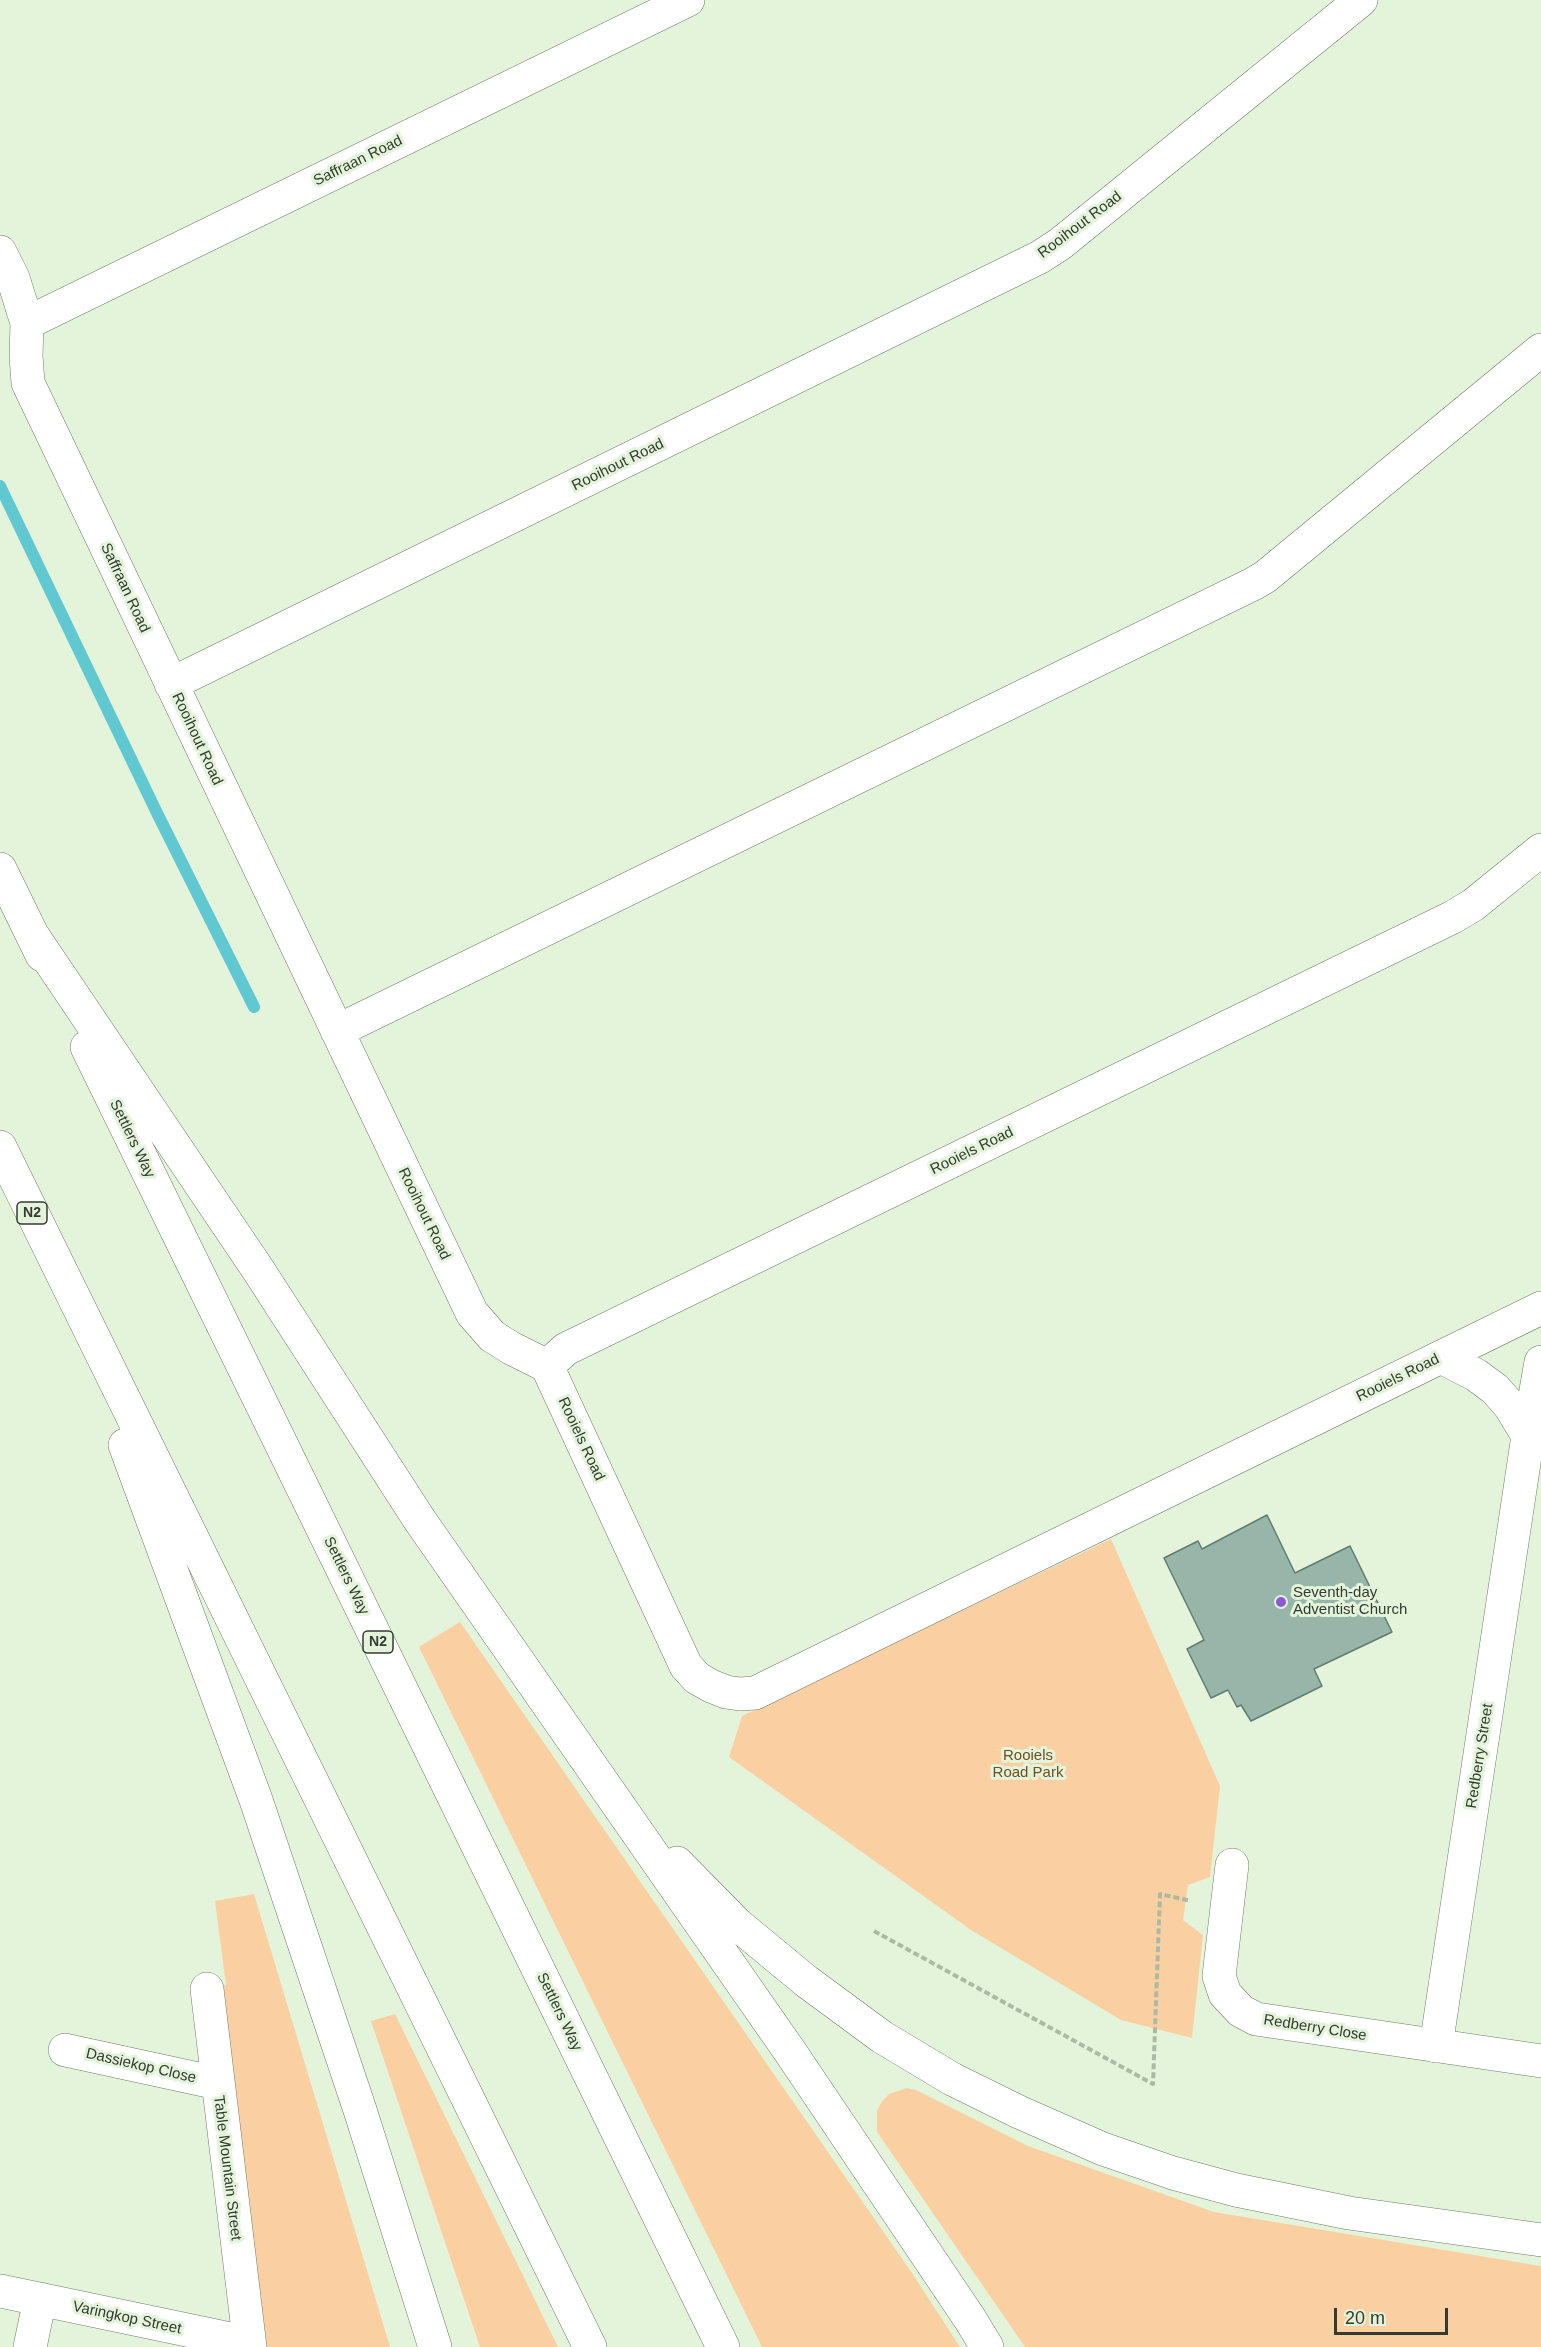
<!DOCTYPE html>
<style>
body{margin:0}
#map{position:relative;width:1541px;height:2347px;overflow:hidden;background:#e3f4db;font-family:Arial,sans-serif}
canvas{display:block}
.scale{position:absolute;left:1334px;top:2308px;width:114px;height:27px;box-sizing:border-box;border:3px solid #343b31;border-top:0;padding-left:8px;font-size:18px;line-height:21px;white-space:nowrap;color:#343b31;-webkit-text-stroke:4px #e3f4db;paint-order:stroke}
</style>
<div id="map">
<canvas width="1541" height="2347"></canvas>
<div class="scale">20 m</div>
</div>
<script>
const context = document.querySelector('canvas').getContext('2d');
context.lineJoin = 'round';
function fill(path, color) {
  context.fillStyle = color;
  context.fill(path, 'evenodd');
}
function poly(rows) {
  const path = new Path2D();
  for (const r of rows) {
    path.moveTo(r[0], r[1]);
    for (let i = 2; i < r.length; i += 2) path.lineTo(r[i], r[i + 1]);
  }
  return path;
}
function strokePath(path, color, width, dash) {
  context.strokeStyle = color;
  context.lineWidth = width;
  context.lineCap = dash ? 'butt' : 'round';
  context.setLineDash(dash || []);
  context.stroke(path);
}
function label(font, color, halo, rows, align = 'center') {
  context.font = font + ' Arial,sans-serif';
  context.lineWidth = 6;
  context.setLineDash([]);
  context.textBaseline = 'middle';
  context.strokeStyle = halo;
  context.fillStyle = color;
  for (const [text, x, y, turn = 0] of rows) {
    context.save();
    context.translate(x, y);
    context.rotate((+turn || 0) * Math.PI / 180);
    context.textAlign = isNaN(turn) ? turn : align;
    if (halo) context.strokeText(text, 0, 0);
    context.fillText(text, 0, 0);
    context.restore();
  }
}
fill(poly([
 [1111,1539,1220,1786,1210,1877,1188,1885,1183,1920,1203,1935,1192,2038,1121,2020,971,1930,729,1757,742,1716],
 [460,1622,912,2273,960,2347,762,2347,419,1647],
 [254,1894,390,2347,267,2347,216,1988,226,1985,215,1901],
 [395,2014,558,2347,480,2347,371,2021],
 [907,2088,916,2090,1028,2146,1214,2212,1541,2266,1541,2347,1025,2347,877,2132,877,2111,882,2101,889,2094]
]), '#fad0a2');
strokePath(poly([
 [0,486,158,815,254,1007]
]), '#60c8d0', 12);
const building = poly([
 [1267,1515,1295,1573,1350,1546,1392,1632,1314,1669,1322,1686,1251,1721,1241,1705,1237,1707,1228,1690,1211,1698,1187,1649,1204,1640,1164,1558,1198,1541,1202,1549,1267,1515]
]);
fill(building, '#97b6a9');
strokePath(building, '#5f7d71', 1.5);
const minor = poly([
 [0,252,13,278,27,323,26,356,28,383,472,1313,492,1336,511,1348,547,1366],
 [27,323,688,0],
 [171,684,1040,257,1060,244,1361,0],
 [337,1031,1253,584,1265,577,1541,350],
 [1441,1357,1476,1375,1495,1389,1510,1406,1528,1436],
 [547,1366,686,1666,697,1678,711,1686,726,1692,740,1694,755,1693,1541,1308],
 [547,1366,566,1349,1453,917,1473,905,1541,850],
 [1232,1865,1219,1976,1225,1994,1241,2011,1256,2019,1541,2061],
 [207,1989,250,2347],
 [1436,2046,1528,1436,1541,1362],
 [65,2050,217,2083],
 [0,2291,249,2343],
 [30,2347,40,2299]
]);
const highway = poly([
 [0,869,42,955],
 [33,936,259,1271,419,1519,791,2053,970,2319,987,2347],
 [87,1047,723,2347],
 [0,1147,590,2347],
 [125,1445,256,1800,360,2110,435,2347],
 [677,1863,737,1924,806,1981,882,2037,952,2079,1019,2112,1103,2149,1173,2173,1236,2190,1349,2213,1541,2240]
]);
strokePath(minor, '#6e7d66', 34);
strokePath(highway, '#6e7d66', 34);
strokePath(poly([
 [874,1931,1153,2084,1160,1894,1191,1901]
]), '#acbaa5', 4, [6, 3]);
strokePath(minor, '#fff', 33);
strokePath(highway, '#fff', 33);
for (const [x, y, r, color] of [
 [1281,1602,6,"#8e5ad3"]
]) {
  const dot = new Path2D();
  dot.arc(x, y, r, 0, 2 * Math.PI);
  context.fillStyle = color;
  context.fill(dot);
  strokePath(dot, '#e3f4db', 2);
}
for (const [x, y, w] of [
 [32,1213,30],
 [378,1642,30]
]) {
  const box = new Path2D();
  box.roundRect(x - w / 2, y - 11, w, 22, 4.5);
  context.fillStyle = '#e3f4db';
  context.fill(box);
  strokePath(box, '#343b31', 1.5);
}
label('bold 14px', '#343b31', null, [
 ["N2",32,1213],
 ["N2",378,1642]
]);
label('15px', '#343b31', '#e3f4db', [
 ["Saffraan Road",358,161,-26],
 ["Rooihout Road",1080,225,-37],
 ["Rooihout Road",618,465,-26],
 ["Saffraan Road",125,588,65],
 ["Rooihout Road",197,739,65],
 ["Settlers Way",132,1139,64],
 ["Rooiels Road",972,1151,-26],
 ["Rooihout Road",424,1214,64],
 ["Rooiels Road",1398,1378,-26],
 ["Rooiels Road",581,1439,65],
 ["Settlers Way",346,1576,64],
 ["Redberry Street",1480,1756,-81],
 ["Settlers Way",559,2012,64],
 ["Redberry Close",1315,2028,9],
 ["Dassiekop Close",141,2066,13],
 ["Table Mountain Street",227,2168,83],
 ["Varingkop Street",127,2318,12]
]);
label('15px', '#343b31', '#e3f4db', [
 ["Seventh-day",1293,1593],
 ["Adventist Church",1293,1610]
], 'left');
label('15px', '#714e22', '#e3f4db', [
 ["Rooiels",1028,1756],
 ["Road Park",1028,1773]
]);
</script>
